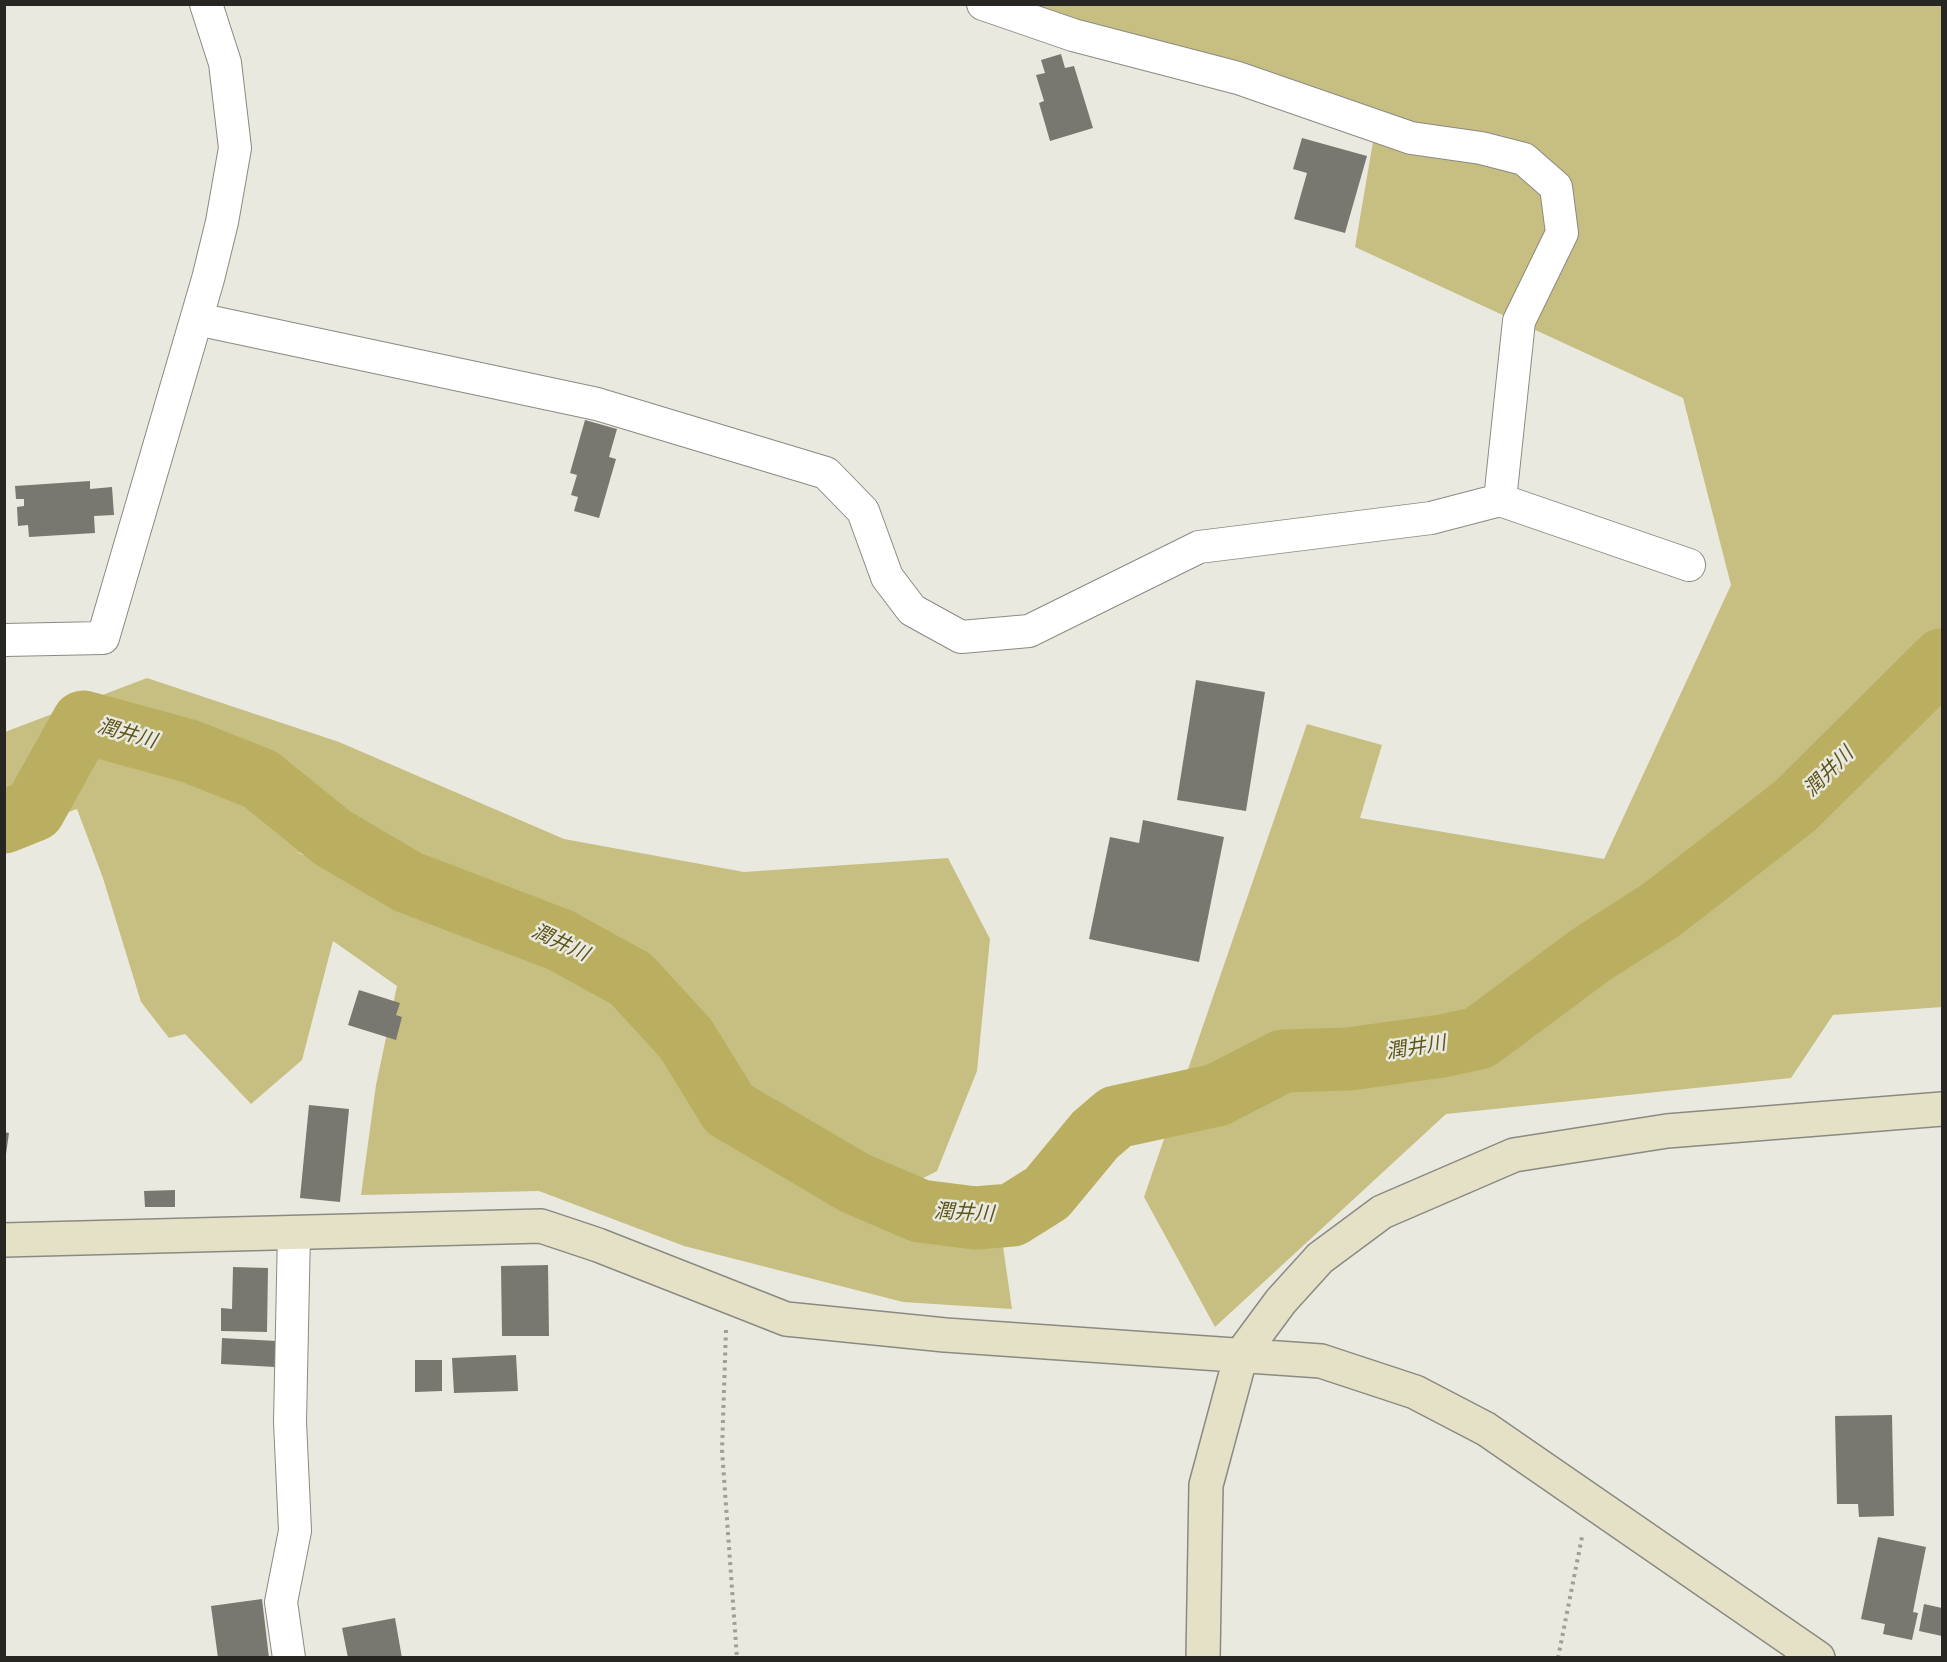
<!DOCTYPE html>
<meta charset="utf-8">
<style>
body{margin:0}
#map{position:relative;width:1947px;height:1662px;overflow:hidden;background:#eae9e0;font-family:"Open Sans",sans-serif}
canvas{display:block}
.frame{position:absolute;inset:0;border:6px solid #272623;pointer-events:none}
</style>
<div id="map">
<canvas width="1947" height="1662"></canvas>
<div class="frame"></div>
</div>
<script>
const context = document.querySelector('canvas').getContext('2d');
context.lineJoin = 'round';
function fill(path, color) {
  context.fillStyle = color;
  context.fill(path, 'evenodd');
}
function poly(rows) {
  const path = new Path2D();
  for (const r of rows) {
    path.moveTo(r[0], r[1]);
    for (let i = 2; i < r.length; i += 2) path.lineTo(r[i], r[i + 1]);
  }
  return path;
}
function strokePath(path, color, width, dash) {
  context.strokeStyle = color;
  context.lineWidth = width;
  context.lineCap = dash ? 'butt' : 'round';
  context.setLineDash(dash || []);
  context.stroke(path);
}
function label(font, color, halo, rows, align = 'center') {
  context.font = font + ' "Open Sans","Noto Sans JP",sans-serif';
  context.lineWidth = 5;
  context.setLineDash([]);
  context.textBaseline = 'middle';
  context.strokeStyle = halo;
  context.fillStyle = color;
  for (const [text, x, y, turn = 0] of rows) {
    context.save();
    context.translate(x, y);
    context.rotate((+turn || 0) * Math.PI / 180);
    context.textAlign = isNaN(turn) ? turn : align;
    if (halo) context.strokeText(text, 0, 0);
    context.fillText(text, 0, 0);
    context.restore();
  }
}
fill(poly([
 [1036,5,1942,5,1942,1007,1833,1015,1791,1078,1446,1114,1215,1327,1144,1197,1307,724,1382,745,1360,818,1604,859,1731,585,1683,398,1355,247,1374,136],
 [147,678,339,742,564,839,744,872,948,858,990,939,977,1071,937,1171,888,1196,1002,1239,1012,1309,903,1302,684,1246,539,1191,361,1195,376,1085,397,986,333,941,302,1060,251,1104,185,1034,169,1038,141,1002,103,878,77,809,5,835,5,732],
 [295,852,351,865,390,884]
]), '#c7bf81');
strokePath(poly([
 [4,822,34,810,83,722,189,751,260,779,333,838,408,882,560,940,631,979,686,1039,729,1109,855,1183,920,1211,975,1218,1012,1215,1047,1193,1095,1135,1116,1117,1217,1095,1283,1061,1349,1059,1442,1046,1479,1038,1592,954,1661,910,1795,806,1942,660]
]), '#baaf60', 63);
fill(poly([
 [1061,54,1065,68,1074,66,1093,128,1050,141,1039,103,1044,101,1036,75,1045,73,1041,60],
 [1302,138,1367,156,1345,233,1294,219,1307,173,1293,169],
 [585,420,617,429,609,457,616,459,599,518,574,511,578,497,571,495,577,475,570,473],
 [90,481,90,489,112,487,114,515,94,516,95,533,29,537,28,525,18,526,17,507,24,506,24,499,16,499,15,486],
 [1196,680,1265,692,1246,811,1177,800],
 [1143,820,1224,837,1199,962,1089,939,1110,837,1139,843],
 [359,990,400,1003,396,1015,402,1017,396,1040,348,1025],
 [309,1105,349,1109,340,1202,300,1198],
 [4,1132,9,1133,6,1154,4,1154],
 [175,1190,175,1207,145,1207,144,1191],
 [548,1265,549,1336,502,1336,501,1266],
 [233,1267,268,1268,267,1332,221,1331,221,1308,232,1309],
 [222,1338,276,1341,275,1367,221,1364],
 [516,1355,518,1391,454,1393,452,1358],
 [415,1360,442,1360,442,1391,415,1392],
 [1892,1415,1894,1516,1859,1517,1858,1504,1837,1504,1835,1416],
 [1878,1537,1926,1547,1913,1612,1918,1613,1912,1640,1883,1634,1885,1624,1861,1619],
 [262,1599,269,1658,218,1658,211,1606],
 [1924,1604,1942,1608,1942,1636,1919,1631],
 [395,1618,402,1658,348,1658,342,1628]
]), '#797870');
const street = poly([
 [983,4,1073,35,1238,78,1411,138,1481,148,1524,159,1556,187,1562,233,1519,321,1500,500],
 [197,319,597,404,826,473,863,511,887,577,912,610,961,637,1029,631,1199,547,1431,518,1500,500,1689,565],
 [4,640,103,638,208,279,222,222,235,148,225,63,206,4],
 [289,1658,281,1602,295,1531,290,1422,294,1232]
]);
const secondary = poly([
 [4,1240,541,1226,598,1245,786,1319,945,1335,1321,1361,1415,1392,1486,1429,1818,1658],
 [1203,1658,1206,1485,1241,1355,1281,1301,1320,1258,1382,1212,1514,1155,1667,1131,1942,1109]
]);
strokePath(street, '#8b8a82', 34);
strokePath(secondary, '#8b8a82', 36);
strokePath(poly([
 [726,1330,722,1450,737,1658],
 [1558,1658,1582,1537]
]), '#9f9e97', 4, [3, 4.5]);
strokePath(street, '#fff', 32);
strokePath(secondary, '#e5e1c7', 33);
label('italic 20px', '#5d551a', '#eae9e0', [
 ["潤井川",127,734,16],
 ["潤井川",1829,772,-45],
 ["潤井川",560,943,25],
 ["潤井川",1416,1048,-9],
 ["潤井川",964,1213,3]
]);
</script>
